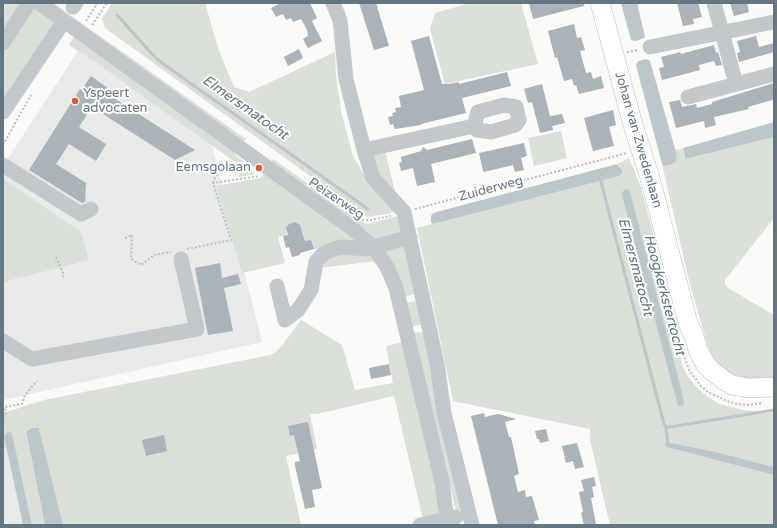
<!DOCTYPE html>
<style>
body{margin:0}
#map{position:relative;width:777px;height:528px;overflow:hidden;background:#fafaf8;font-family:"Varela Round",sans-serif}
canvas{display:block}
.frame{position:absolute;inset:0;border:4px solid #657683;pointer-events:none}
</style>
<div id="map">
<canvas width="777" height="528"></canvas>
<div class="frame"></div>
</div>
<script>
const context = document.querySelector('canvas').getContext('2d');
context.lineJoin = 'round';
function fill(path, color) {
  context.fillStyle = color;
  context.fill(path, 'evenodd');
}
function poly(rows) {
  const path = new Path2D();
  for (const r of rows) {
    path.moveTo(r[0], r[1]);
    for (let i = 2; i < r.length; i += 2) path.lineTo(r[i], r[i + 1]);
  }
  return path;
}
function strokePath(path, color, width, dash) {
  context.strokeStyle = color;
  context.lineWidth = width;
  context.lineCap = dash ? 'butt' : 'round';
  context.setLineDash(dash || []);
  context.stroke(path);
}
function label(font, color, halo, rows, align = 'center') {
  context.font = font + ' "Varela Round",sans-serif';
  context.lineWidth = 4;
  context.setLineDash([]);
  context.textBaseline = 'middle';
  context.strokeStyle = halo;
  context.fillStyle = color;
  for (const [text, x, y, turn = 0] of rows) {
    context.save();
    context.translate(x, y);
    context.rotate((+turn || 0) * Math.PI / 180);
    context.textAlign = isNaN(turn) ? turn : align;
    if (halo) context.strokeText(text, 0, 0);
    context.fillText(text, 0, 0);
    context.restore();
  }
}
fill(poly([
 [78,51,211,141,262,342,3,400,3,166],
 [3,432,7,448,23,525,3,525]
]), '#e8e9e9');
fill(poly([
 [3,3,23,3,3,39],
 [47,3,53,3,246,139,243,142],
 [112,3,205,3,219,51,234,87,249,92,335,52,336,76,341,111,353,156,363,173,394,209,393,212,388,214,367,217,105,28,102,19],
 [470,3,521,3,538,64,445,84,430,29,435,13],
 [33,6,51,19,50,20,54,23,9,90,8,96,3,104,3,51],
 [74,36,237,151,235,155,246,163,244,166,255,174,239,177,238,164,95,62,69,45],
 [561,131,567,158,534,166,528,138],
 [774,137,774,218,725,280,725,285,728,288,774,315,774,378,748,380,735,376,719,366,713,357,708,346,690,285,662,164,664,165,677,158,675,150,683,148,687,159],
 [385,151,396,195,379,178,371,157,377,153],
 [629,158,641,187,675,319,678,347,682,365,688,377,699,390,708,397,719,404,743,410,768,413,774,412,774,467,716,452,667,442,666,447,774,475,774,525,610,525,590,440,590,429,453,401,417,228,619,176,620,166,617,164],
 [273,159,364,223,368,224,398,216,403,232,379,243,361,226,271,163],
 [265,172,364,246,314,249,311,241,305,241,300,225,286,229,287,235,278,237,285,263,242,273,216,186,260,178],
 [3,179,81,232,89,260,3,282],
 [406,245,414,294,404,297,382,248],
 [369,251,376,261,319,268,329,254],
 [417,301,422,324,411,327,406,303],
 [301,320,342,345,355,390,393,383,386,346,404,342,443,514,423,519,394,396,317,414,310,414,317,449,286,456,301,525,63,525,39,428,32,428,26,431,45,525,32,525,12,433,4,435,7,448,3,448,3,413,44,400,270,355,276,352,283,344],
 [423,332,461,509,456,511,412,333]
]), '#dadfd7');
fill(poly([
 [621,3,637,3,645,37,642,39,635,41,631,40],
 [646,59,650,61,677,156,676,161,672,164,664,166,662,164,636,65,638,61],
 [774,122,774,137,686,159,683,148],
 [617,164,622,170,622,173,619,176,433,224,431,222,431,216,433,213],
 [625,189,628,189,630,192,682,393,684,404,682,406,678,406,676,397,675,395,623,199,622,193],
 [32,428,39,428,63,525,45,525,26,431],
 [8,432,12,433,32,525,23,525,4,436],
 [667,442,716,452,774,467,774,475,666,447,665,444]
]), '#bbc7cb');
strokePath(poly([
 [117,15,152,54,162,63,368,209],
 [600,178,664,424,666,427,670,427,774,410],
 [666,427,668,445]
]), '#bbc7cb', 3);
fill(poly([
 [281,3,310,3,317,18,312,21,322,41,308,48,303,39,308,36,307,30,301,19,293,22,291,18,286,20,283,14,276,17,271,8],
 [359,3,376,3,389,46,374,50],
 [529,3,584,3,584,6,533,19],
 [677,3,698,3,702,17,693,19,694,24,683,26],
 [730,3,747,3,749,12,734,16],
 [574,24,577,38,581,37,585,50,580,51,586,73,591,72,593,79,601,76,604,88,579,94,576,85,574,86,572,79,564,81,557,57,555,58,548,31],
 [429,36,442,84,449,84,459,82,459,84,507,72,511,86,462,98,466,113,421,124,421,125,395,129,393,124,390,125,388,117,393,116,392,113,396,112,395,108,401,107,399,96,424,90,411,41],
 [756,36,759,47,774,43,774,52,739,62,737,53,740,52,737,41],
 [714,45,716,53,718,52,722,65,716,66,714,61,699,65,700,70,662,80,659,68,664,67,661,57,680,52,681,54],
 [299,49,303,58,288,66,284,57],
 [91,76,112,91,109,95,195,150,175,160,92,107,79,127,106,144,101,153,96,161,69,144,56,164,86,183,85,202,82,203,29,170,80,89,82,89],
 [774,83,774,99,772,100,748,107,749,109,714,117,716,125,705,128,704,121,676,128,669,102,680,100,682,107,696,104,697,108,712,104,712,102],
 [542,84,550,116,562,114,565,123,552,126,553,130,540,133,532,102,528,103,524,89],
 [613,110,616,125,609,127,614,146,593,151,584,118],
 [472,139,476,153,431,164,435,182,417,186,413,168,401,171,399,163,402,162,401,157,421,151,423,147,427,150],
 [524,143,527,156,521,158,524,170,515,172,513,165,484,172,483,171,479,153],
 [295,222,300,225,305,241,311,240,314,249,300,253,300,255,292,257,289,247,286,248,283,236,288,235,286,228,289,224],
 [220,263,222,278,238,274,241,284,224,288,233,331,208,335,195,268],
 [389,364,391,375,371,379,369,368],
 [484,413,485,417,498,414,516,419,505,422,509,437,511,437,519,474,514,476,518,492,525,490,526,497,532,496,539,520,534,521,535,525,498,525,471,416],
 [308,422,322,488,312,490,315,507,305,509,295,466,295,462,300,461,294,435,290,436,288,426],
 [546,429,549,441,540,443,539,439,537,439,535,431],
 [164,435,167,451,146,456,142,440],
 [577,443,584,467,575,469,573,461,566,463,562,446],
 [594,477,596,486,592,487,594,497,591,498,596,524,584,525,581,513,583,512,579,492,584,491,581,480]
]), '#aab3b9');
const major = poly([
 [600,3,633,125,650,178,688,323,694,336,698,350,706,365,712,371,725,381,732,385,748,388,774,387]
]);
strokePath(major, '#b5babe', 20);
strokePath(poly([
 [86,21,97,4,96,3],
 [92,25,107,3],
 [627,52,638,50],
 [3,145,31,95],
 [213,183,217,172],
 [415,209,627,153],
 [362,220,371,220,391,216],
 [125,238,132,235,131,259,141,265,154,255,171,252],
 [187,249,231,240,213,183,259,176],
 [56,257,64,275,62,279],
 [682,350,689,370,701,386,708,392,727,401,737,404,747,405,763,403],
 [3,417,6,415,5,407,22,404,25,395,37,381]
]), '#bbbfc2', 2, [2, 2]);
strokePath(poly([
 [39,3,353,229,373,247,387,267,396,288,442,482,445,506,449,525],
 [333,3,340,20,346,79,364,150,373,178,404,212,437,364,444,413,472,525],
 [714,3,736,84],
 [73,7,76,3],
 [3,43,29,3],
 [650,47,774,22],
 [688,97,774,74],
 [504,105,516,107,519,120,515,125,491,132,477,130,474,126,478,112,504,105],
 [3,112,60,27],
 [364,150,474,126],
 [3,165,81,214,91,209],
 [277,286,285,320,298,310,311,290,316,262,321,256,326,252,337,248,343,247,366,249,410,237],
 [3,341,32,359,197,329,181,259],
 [420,525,456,517]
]), '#c3c8cc', 15);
strokePath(major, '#fff', 19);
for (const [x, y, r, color] of [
 [75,101,4,"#e4572e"],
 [259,168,4,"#e4572e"]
]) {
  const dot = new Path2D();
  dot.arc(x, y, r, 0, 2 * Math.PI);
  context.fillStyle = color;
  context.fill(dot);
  strokePath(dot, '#fff', 1.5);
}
label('13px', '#657683', '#fff', [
 ["Yspeert",83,94],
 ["advocaten",83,109],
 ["Eemsgolaan",251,168,"right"]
], 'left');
label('13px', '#657683', '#fff', [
 ["Johan van Zwedenlaan",638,140,74],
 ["Zuiderweg",491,189,-15],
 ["Peizerweg",336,199,34]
]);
label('italic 14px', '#60757c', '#fff', [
 ["Elmersmatocht",245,108,35],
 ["Elmersmatocht",635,267,75],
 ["Hoogkerkstertocht",664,295,75]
]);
</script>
